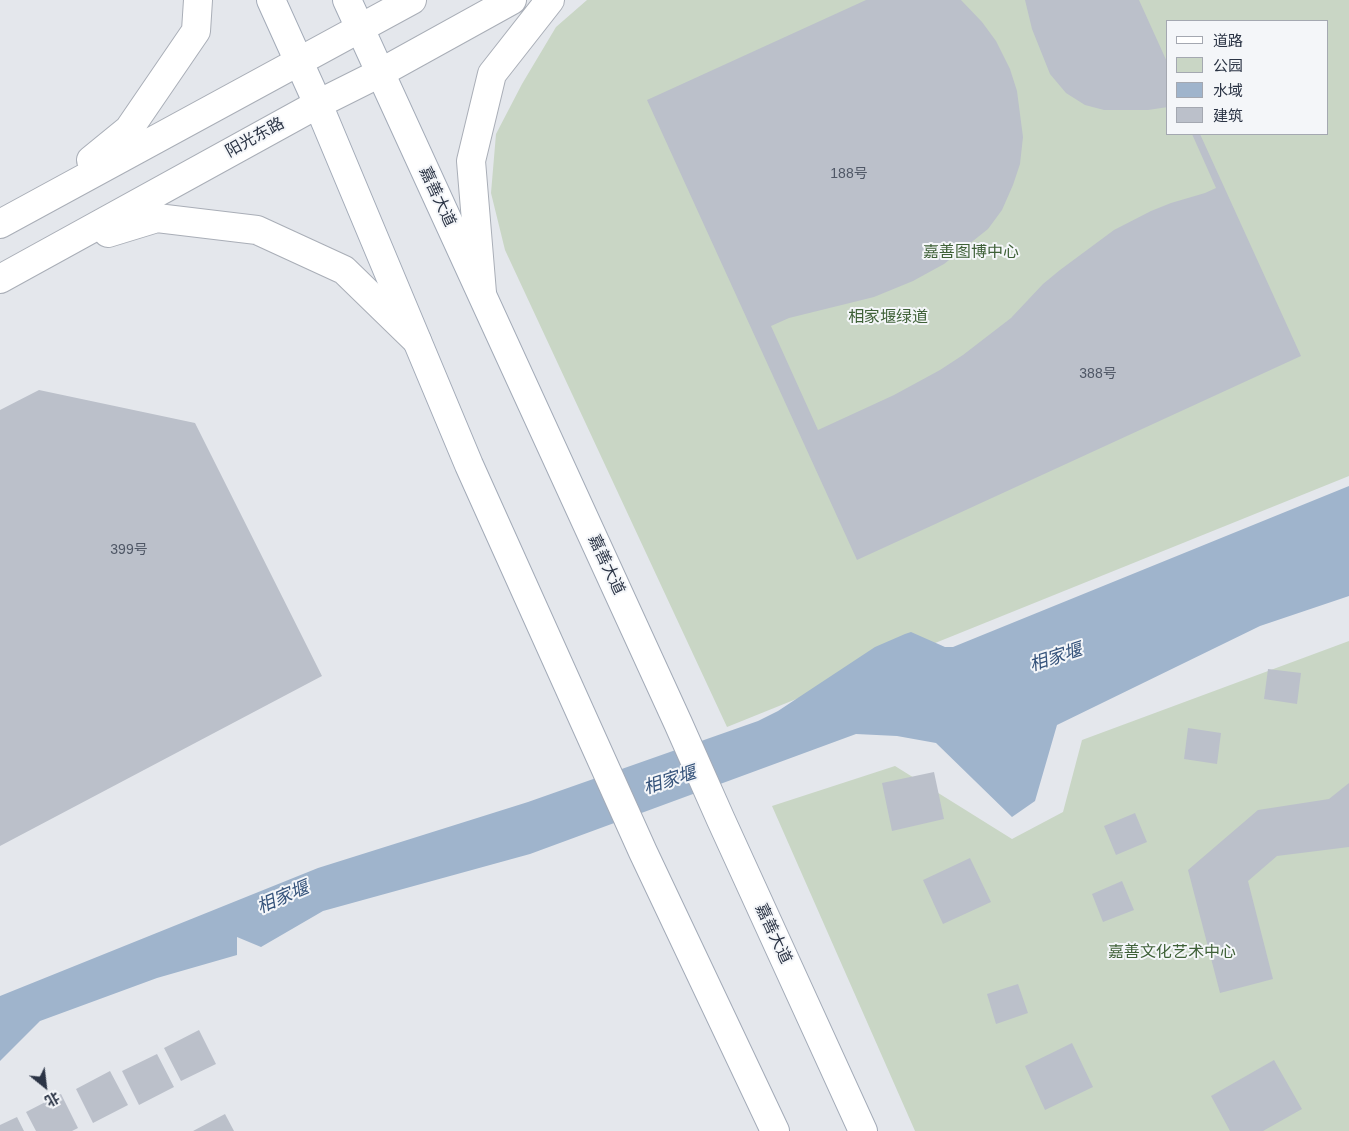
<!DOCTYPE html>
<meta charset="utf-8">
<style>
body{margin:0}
#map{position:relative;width:1349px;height:1131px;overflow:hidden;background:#e4e7ec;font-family:Helvetica,"Noto Sans SC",sans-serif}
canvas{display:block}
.legend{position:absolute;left:1166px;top:20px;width:162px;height:115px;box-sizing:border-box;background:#f4f6f9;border:1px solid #a4a8b1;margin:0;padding:6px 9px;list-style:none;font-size:15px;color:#2b3445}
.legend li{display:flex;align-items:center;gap:10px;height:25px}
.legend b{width:25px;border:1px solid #a4a8b1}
.north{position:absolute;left:20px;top:1061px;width:50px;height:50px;-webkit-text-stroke:4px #f4f6f9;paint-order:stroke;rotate:151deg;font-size:14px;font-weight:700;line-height:20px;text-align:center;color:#2b3445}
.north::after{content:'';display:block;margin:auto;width:18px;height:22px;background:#2b3445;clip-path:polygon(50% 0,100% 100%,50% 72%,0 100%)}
</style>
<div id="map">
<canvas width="1349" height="1131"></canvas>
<ul class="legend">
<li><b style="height:6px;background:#fff"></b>道路</li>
<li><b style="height:14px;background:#c9d6c5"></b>公园</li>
<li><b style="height:14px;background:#9fb4cc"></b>水域</li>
<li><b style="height:14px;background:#bbc0ca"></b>建筑</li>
</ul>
<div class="north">北</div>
</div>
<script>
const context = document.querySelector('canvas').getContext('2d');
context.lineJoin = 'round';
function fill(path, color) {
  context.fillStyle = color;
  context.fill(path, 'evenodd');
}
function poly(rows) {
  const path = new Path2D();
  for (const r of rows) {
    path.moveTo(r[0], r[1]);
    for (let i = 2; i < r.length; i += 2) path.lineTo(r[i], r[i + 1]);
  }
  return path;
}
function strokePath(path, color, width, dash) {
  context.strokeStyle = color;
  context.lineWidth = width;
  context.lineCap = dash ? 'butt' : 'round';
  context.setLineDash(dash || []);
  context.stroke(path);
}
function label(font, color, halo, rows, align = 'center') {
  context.font = font + ' Helvetica,"Noto Sans SC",sans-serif';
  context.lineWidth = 4;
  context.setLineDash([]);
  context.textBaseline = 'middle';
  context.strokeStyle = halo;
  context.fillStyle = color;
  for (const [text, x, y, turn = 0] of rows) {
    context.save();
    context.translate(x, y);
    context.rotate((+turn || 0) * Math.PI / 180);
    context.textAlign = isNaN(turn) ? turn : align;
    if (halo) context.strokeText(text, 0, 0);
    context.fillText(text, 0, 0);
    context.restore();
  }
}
fill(poly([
 [587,0,1349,0,1349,476,727,727,505,250,491,193,496,134,522,84,556,27],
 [1168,21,1328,21,1328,134,1168,134],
 [1349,641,1349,1131,915,1131,772,806,895,766,1012,839,1063,812,1082,740]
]), '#c9d6c5');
fill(poly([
 [1349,486,1349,596,1260,626,1057,725,1035,801,1012,817,936,743,897,736,856,734,530,854,323,911,261,947,237,937,237,955,157,978,40,1021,0,1061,0,996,318,868,528,802,758,721,778,711,875,647,905,634,911,632,945,647,953,647]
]), '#9fb4cc');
fill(poly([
 [866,0,961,0,982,22,996,41,1010,69,1017,91,1023,137,1020,164,1013,185,1002,210,988,229,944,264,913,281,874,297,789,318,771,326,818,430,894,395,940,370,963,355,1011,318,1043,284,1060,270,1114,230,1151,211,1171,203,1205,193,1216,188,1192,134,1200,134,1301,356,857,560,647,100],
 [1025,0,1139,0,1168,64,1168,107,1148,110,1104,110,1085,105,1066,93,1050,74,1032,29],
 [39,390,195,423,322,676,0,846,0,410],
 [1268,669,1301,673,1297,704,1264,699],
 [1188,728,1221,733,1217,764,1184,759],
 [934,772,944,819,892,831,882,783],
 [1349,783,1349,847,1277,856,1248,881,1273,979,1220,993,1188,870,1258,810,1329,799],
 [1135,813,1147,842,1116,855,1104,826],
 [970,858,991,902,943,924,923,880],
 [1122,881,1134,910,1103,922,1092,894],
 [1018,984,1028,1013,996,1024,987,994],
 [199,1030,216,1064,181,1081,164,1048],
 [1072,1043,1093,1087,1045,1110,1025,1066],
 [157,1054,174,1087,139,1105,122,1071],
 [1274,1060,1302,1109,1263,1131,1230,1131,1211,1096],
 [110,1071,128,1105,93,1123,76,1089],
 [61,1094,78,1128,72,1131,36,1131,26,1112],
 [225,1114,234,1131,193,1131],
 [17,1117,24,1131,0,1131,0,1125]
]), '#bbc0ca');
const secondary = poly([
 [91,160,129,129,196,31,198,0],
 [0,224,412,0],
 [108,233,157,218,257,230,344,270,417,341],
 [0,279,318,104,380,73,512,0],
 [482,293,471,161,492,74,550,0]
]);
const primary = poly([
 [271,0,318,104,469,465,643,852,775,1131],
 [347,0,678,723,721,820,863,1131]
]);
strokePath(secondary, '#a9aeb7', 30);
strokePath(primary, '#a3abb8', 30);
strokePath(secondary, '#fff', 28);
strokePath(primary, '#fff', 28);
label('14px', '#4f5766', null, [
 ["188号",849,174],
 ["388号",1098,374],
 ["399号",129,550]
]);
label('16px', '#2b3445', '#f4f6f9', [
 ["阳光东路",255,138,-29],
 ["嘉善大道",437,197,65],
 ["嘉善大道",606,565,65],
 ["嘉善大道",773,934,65]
]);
label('16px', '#3f6138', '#f4f6f9', [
 ["嘉善图博中心",971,253],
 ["相家堰绿道",888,318],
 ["嘉善文化艺术中心",1172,953]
]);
label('italic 18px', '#34527a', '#f4f6f9', [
 ["相家堰",1056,658,-18],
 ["相家堰",670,781,-18],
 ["相家堰",283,898,-23]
]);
</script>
